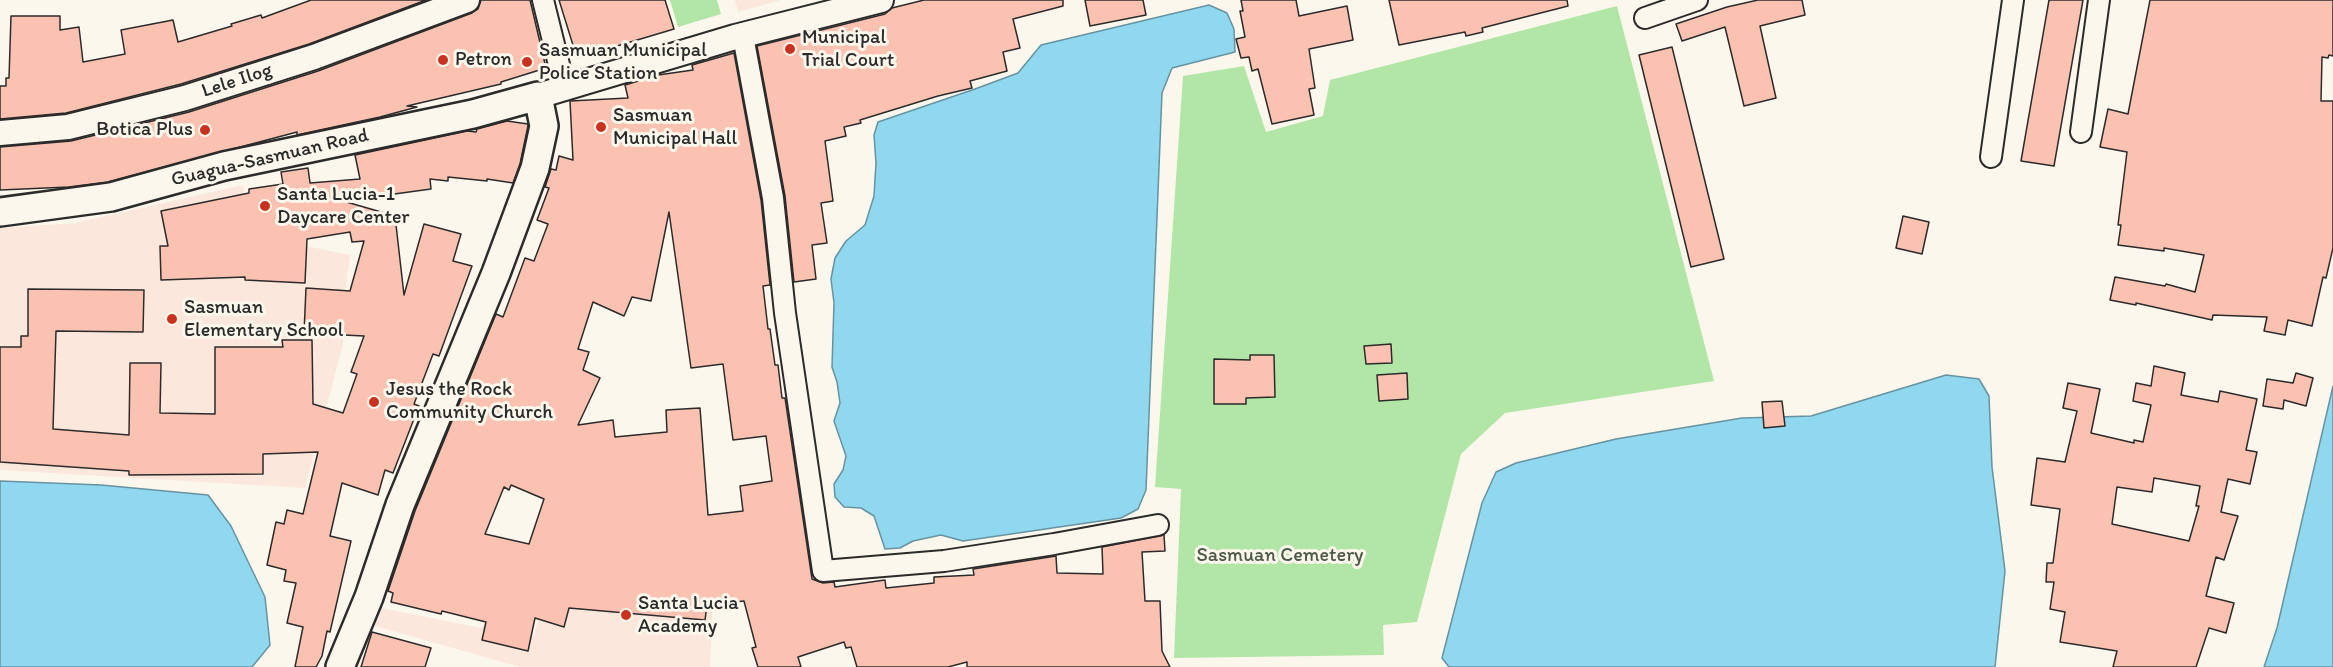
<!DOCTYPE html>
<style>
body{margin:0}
canvas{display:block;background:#fbf7ec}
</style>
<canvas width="2333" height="667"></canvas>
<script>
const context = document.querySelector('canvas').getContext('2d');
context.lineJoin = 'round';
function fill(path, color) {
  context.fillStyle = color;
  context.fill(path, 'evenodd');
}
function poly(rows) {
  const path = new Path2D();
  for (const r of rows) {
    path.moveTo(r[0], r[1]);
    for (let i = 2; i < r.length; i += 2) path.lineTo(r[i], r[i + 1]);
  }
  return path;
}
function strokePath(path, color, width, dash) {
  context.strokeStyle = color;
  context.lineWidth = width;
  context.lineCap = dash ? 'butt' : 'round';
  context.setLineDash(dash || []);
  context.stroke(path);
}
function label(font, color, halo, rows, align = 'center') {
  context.font = font + ' Itim,sans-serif';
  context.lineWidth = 6;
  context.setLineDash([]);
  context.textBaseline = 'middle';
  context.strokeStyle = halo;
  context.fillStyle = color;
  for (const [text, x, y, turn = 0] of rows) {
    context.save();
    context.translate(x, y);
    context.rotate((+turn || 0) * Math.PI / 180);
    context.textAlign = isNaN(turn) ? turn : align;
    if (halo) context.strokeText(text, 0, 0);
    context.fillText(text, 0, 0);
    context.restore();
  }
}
fill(poly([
 [735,0,780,0,738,12],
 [243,185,252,235,350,255,345,293,343,344,305,488,0,470,0,228,75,223],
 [549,577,714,578,710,667,520,667,372,625,376,607,481,628,484,624,534,636]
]), '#fbe7db');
fill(poly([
 [670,0,717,0,721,14,678,27],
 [1617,6,1714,381,1505,413,1461,454,1417,622,1383,625,1384,655,1174,658,1181,489,1155,487,1183,76,1244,66,1266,132,1323,116,1330,80]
]), '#b2e6a7');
const water = poly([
 [1209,5,1227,13,1234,29,1235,52,1172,68,1162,93,1146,490,1138,509,1121,518,963,541,941,535,913,541,900,548,885,549,874,516,861,508,844,507,835,497,834,484,843,470,846,456,834,421,840,403,837,382,832,367,834,303,831,279,835,258,846,241,865,225,874,196,876,163,874,135,878,122,975,89,1018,73,1041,45,1209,5],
 [1946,375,1979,379,1989,396,1992,467,2005,571,1995,667,1449,667,1442,658,1482,503,1496,472,1516,463,1616,439,1742,418,1811,416,1946,375],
 [2333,386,2333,667,2264,667,2277,628,2333,386],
 [0,481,101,485,208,495,231,526,265,597,270,645,252,667,0,667,0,481]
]);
fill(water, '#8fd8f0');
strokePath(water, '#6793a1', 1.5);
const building = poly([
 [311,0,426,0,309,44,181,84,66,113,0,119,0,86,6,86,6,78,9,78,11,16,60,16,60,30,79,27,83,62,125,54,121,30,173,20,178,42,232,26,231,24,261,15,262,18,311,0],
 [481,0,530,0,546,68,501,82,501,84,407,106,417,107,380,117,297,135,297,132,108,182,69,187,0,190,0,147,71,141,189,112,318,71,472,13,478,9,481,0],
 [559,0,665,0,674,29,577,58,559,0],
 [924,0,1063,0,1063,6,1013,19,1020,48,1003,52,1007,71,970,81,972,88,938,96,860,120,861,123,844,127,846,136,825,141,833,201,821,203,827,243,812,245,816,279,794,282,785,196,757,46,885,14,892,8,924,0],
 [1085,0,1143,0,1146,15,1090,26,1085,0],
 [1241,0,1296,0,1299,16,1347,6,1353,40,1309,49,1315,88,1309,89,1314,115,1272,124,1258,69,1252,71,1249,57,1241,58,1236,39,1245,37,1240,11,1243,11,1241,0],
 [1389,0,1567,0,1568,6,1482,28,1483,32,1466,36,1465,32,1399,45,1389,0],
 [1758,0,1802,0,1805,15,1760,26,1776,98,1744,106,1725,27,1682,41,1676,24,1727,7,1758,0],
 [2049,0,2083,0,2054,166,2021,161,2049,0],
 [2150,0,2333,0,2333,56,2329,55,2328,58,2322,57,2321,101,2333,101,2333,248,2326,278,2323,277,2312,326,2288,320,2285,335,2264,331,2267,317,2213,315,2212,320,2136,303,2136,305,2110,300,2115,277,2165,286,2166,284,2195,292,2204,255,2164,248,2164,251,2118,245,2121,225,2118,225,2127,152,2100,147,2108,109,2128,114,2150,0],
 [1672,47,1724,259,1691,267,1639,55,1672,47],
 [734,53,761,200,770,285,763,286,768,329,770,329,775,365,778,365,782,398,785,398,812,579,823,583,834,582,835,587,885,580,886,588,934,583,934,577,974,575,973,569,1056,556,1057,573,1103,574,1102,547,1164,535,1165,551,1142,552,1145,601,1160,601,1162,651,1170,667,967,667,967,662,948,667,857,667,851,647,846,648,844,642,798,657,801,667,758,667,752,648,756,647,744,601,707,605,705,620,569,608,564,627,535,618,528,651,482,640,486,622,442,611,441,614,391,602,393,593,388,591,415,511,496,314,503,317,525,258,534,261,548,224,537,220,549,188,545,187,551,169,556,170,559,156,573,160,570,101,628,98,625,85,658,75,693,70,692,65,734,53],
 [669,212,691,368,723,364,733,440,766,436,772,481,740,486,743,511,708,515,700,408,666,410,667,432,615,437,613,420,578,425,600,378,583,370,589,352,578,349,593,302,624,316,632,297,651,301,669,212],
 [511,485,544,499,529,544,485,534,504,487,509,490,511,485],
 [507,121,528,124,528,126,520,164,513,183,487,179,487,181,448,177,448,181,430,179,431,189,343,201,395,216,404,295,424,224,461,234,453,261,472,266,439,356,433,354,414,404,419,406,393,473,385,470,378,495,342,483,330,536,351,541,330,632,327,631,322,656,316,667,295,667,303,627,287,623,296,583,284,581,286,570,267,565,276,522,284,524,287,510,303,514,318,452,263,454,263,474,129,475,129,471,0,462,0,347,21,347,21,336,28,336,28,289,144,290,143,332,56,331,53,429,129,435,130,363,161,363,160,413,215,414,215,347,283,347,282,340,312,340,313,404,343,413,357,374,351,372,364,336,304,333,306,288,350,291,364,241,352,242,350,232,307,239,305,283,245,280,245,277,161,280,160,246,168,246,161,211,249,193,249,189,283,184,281,172,308,168,310,183,360,179,355,155,467,131,476,132,477,129,507,121],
 [1903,216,1929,222,1922,254,1896,248,1903,216],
 [1391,344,1392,363,1366,364,1364,346,1391,344],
 [1250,355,1274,355,1275,397,1246,398,1246,404,1214,404,1214,359,1250,360,1250,355],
 [2154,366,2185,373,2181,395,2218,402,2220,391,2257,399,2246,450,2257,452,2250,484,2228,479,2221,512,2238,516,2224,560,2216,557,2206,596,2234,603,2226,633,2209,628,2196,667,2113,667,2117,651,2060,642,2065,612,2050,609,2054,582,2046,582,2047,563,2053,563,2060,509,2031,505,2037,458,2065,462,2077,411,2063,408,2068,383,2100,389,2091,433,2134,443,2134,440,2143,442,2151,405,2133,401,2136,383,2151,386,2154,366],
 [2154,478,2200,486,2196,506,2199,506,2189,541,2112,524,2117,487,2152,492,2154,478],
 [1407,373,1408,399,1379,401,1377,375,1407,373],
 [2296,373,2313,378,2306,406,2284,400,2283,409,2263,406,2267,379,2293,383,2296,373],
 [1782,401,1785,426,1764,428,1762,402,1782,401],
 [372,632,431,648,425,667,361,667,372,632]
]);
fill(building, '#fbc2b2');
strokePath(building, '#2b2b2b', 1.5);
const minor = poly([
 [543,0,565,89],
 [1645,18,1697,0],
 [743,36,773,198,785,313,823,571,944,561,1054,544,1158,525],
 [2081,132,2099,0],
 [1991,157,2013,0]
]);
const tertiary = poly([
 [538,96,735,37,881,0],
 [0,133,68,127,185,98,314,57,467,0]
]);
const secondary = poly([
 [0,212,111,197,224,166,473,114,538,96,544,126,535,168,496,273,400,505,369,597,340,667]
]);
strokePath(minor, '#2b2b2b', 24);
strokePath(tertiary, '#2b2b2b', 28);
strokePath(secondary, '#2b2b2b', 32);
strokePath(minor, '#fbf7ec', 20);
strokePath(tertiary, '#fbf7ec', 24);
strokePath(secondary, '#fbf7ec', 27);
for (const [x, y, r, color] of [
 [790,49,6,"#c8321e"],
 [443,60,6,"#c8321e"],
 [527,62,6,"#c8321e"],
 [601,127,6,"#c8321e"],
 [205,130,6,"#c8321e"],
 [265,206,6,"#c8321e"],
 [172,319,6,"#c8321e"],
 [374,402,6,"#c8321e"],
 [626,615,6,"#c8321e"]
]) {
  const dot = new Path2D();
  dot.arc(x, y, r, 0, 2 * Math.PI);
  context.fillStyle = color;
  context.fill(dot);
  strokePath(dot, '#fbf7ec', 2);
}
label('20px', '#2b2b2b', '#fbf7ec', [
 ["Municipal",802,38],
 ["Trial Court",802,61],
 ["Sasmuan Municipal",539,51],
 ["Police Station",539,74],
 ["Petron",455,60],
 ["Sasmuan",613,116],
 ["Municipal Hall",613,139],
 ["Botica Plus",193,130,"right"],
 ["Santa Lucia-1",277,195],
 ["Daycare Center",277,218],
 ["Sasmuan",184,308],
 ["Elementary School",184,331],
 ["Jesus the Rock",386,390],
 ["Community Church",386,413],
 ["Santa Lucia",638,604],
 ["Academy",638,627]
], 'left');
label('20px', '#2b2b2b', '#fbf7ec', [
 ["Lele Ilog",237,81,-18],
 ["Guagua-Sasmuan Road",270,158,-13]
]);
label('20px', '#4d5a4a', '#fbf7ec', [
 ["Sasmuan Cemetery",1280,556]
]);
</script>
